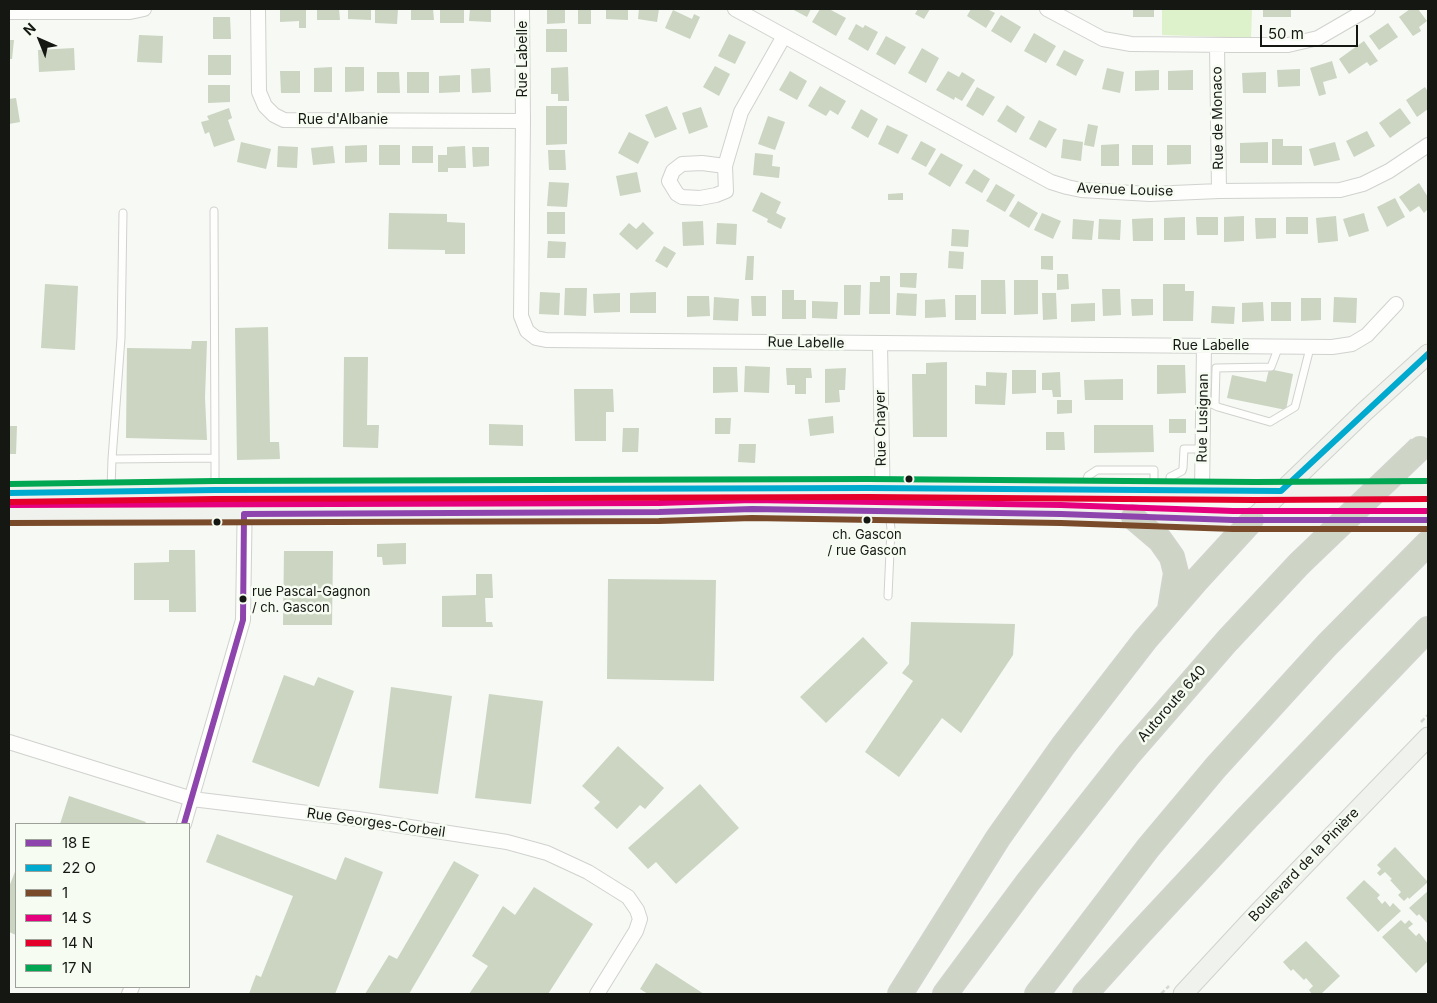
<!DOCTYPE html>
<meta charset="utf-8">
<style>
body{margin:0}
#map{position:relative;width:1437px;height:1003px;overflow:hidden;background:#f6f9f4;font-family:Inter,sans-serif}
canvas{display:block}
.frame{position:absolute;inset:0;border:10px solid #151713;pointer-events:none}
.legend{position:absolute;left:15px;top:823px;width:175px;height:165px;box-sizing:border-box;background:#f6fcf1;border:1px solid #9ca098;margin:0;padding:6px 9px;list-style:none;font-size:15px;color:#151713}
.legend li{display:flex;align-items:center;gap:10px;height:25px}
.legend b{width:25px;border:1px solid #9ca098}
.north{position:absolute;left:15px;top:15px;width:50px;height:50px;-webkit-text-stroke:4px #f6fcf1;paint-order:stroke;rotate:316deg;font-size:14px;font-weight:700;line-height:20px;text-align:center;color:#151713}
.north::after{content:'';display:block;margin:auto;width:18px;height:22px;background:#151713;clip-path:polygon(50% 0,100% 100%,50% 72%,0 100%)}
.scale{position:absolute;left:1260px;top:25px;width:98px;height:22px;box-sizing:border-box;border:2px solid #151713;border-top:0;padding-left:6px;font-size:15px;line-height:18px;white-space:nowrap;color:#151713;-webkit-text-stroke:4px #f6fcf1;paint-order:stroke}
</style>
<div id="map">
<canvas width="1437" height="1003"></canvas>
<div class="frame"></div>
<ul class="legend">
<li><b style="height:6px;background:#8e44ad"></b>18 E</li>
<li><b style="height:6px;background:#00a9ce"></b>22 O</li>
<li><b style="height:6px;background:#7a4b2a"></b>1</li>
<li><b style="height:6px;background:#e5007d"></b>14 S</li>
<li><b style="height:6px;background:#e4002b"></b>14 N</li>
<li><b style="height:6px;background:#00a651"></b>17 N</li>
</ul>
<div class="north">N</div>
<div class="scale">50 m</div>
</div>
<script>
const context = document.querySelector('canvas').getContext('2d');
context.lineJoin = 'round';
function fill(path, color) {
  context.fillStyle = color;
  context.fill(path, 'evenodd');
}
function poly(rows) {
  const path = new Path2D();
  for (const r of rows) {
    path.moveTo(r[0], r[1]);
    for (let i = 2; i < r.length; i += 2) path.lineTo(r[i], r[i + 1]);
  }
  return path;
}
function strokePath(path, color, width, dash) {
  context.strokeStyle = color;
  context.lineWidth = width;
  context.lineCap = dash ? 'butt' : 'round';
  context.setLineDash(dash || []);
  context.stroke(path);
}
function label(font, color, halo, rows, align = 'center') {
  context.font = font + ' Inter,sans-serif';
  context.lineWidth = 5;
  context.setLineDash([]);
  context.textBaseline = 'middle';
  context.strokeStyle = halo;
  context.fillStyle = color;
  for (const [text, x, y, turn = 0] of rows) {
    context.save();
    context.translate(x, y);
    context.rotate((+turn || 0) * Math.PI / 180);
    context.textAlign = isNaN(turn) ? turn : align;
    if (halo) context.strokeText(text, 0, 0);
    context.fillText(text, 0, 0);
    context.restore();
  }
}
fill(poly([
 [1162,9,1252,9,1251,38,1162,35]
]), '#ddf1ca');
fill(poly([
 [280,9,306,9,306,28,299,28,299,21,280,22],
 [317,9,339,9,340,20,317,20],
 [348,9,371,9,371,20,348,19],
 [375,9,398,9,397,24,375,23],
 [411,9,433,9,434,20,411,20],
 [440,9,464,9,464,23,440,23],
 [470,9,491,9,491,22,469,21],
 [547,9,565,9,565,23,547,24],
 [578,9,591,9,591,24,578,24],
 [606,9,628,9,628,20,606,19],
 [639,9,659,9,657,22,638,19],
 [792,9,811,9,807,17],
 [820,9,829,9,846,18,836,36,812,22],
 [918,9,930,9,924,19,915,14],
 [971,9,987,9,995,13,986,28,967,16],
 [1133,9,1154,9,1154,17,1133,17],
 [1263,9,1291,9,1291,17,1263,17],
 [1410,9,1418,9,1427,21,1419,27,1421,31,1413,36,1399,17],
 [673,10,692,19,694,14,700,17,690,39,665,28],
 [1001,15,1021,27,1011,43,991,31],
 [213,17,230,17,231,39,213,39],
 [1388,23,1398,37,1379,50,1369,36],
 [856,24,863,28,865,25,878,32,868,51,848,39],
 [546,29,567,29,567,52,546,52],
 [1034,33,1056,46,1046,63,1024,51],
 [729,34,746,42,735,64,718,56],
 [139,35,163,36,162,63,137,62],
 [886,36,906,47,895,65,876,54],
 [9,40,14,40,12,59,9,59],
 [1364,41,1378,61,1370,66,1367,62,1349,74,1339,59],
 [74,48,75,70,39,72,38,50],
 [922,48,939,58,926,83,908,73],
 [1064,50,1084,60,1076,76,1056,65],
 [208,55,231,55,231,75,208,75],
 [1332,61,1337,78,1323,82,1326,94,1319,96,1310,68],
 [715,66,730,74,719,96,703,87],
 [332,67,332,92,314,92,314,68],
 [345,67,364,67,364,91,345,92],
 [568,67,569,101,558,101,558,94,551,94,551,68],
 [490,68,491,92,472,93,471,69],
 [1107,68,1124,72,1120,93,1102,89],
 [1300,69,1300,86,1278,87,1277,70],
 [1159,70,1159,90,1135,91,1135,71],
 [1193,70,1193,90,1168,90,1168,71],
 [280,71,300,71,300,93,281,93],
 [790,71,807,81,797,100,779,90],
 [948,71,959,77,962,72,975,80,962,101,955,97,954,100,936,90],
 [377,72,399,72,400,93,377,93],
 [407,72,429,72,429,93,407,93],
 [1266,72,1266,93,1243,93,1242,73],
 [460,75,460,92,439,93,439,76],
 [208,85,230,85,230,102,208,103],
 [820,86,846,101,838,115,830,110,826,116,808,106],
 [977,87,995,97,983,116,966,106],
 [1425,87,1428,92,1428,109,1417,117,1406,100],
 [16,98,20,122,9,124,9,99],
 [1007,105,1025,117,1016,133,997,121],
 [546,106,567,106,567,144,546,145],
 [667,106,677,129,655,138,645,115],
 [701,107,708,127,689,134,682,113],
 [229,108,232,118,228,120,235,140,214,147,209,132,205,134,201,122,209,120,207,116],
 [1400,108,1411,123,1390,138,1379,123],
 [861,109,878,119,868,138,851,128],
 [768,116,785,122,775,150,758,144],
 [1039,120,1057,129,1046,148,1029,139],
 [1088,124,1098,126,1094,147,1084,145],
 [887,125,908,135,898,154,878,144],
 [1367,131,1375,146,1354,157,1346,141],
 [629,132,649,142,638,164,618,153],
 [1063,139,1083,142,1081,161,1061,158],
 [1272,139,1283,139,1283,146,1302,146,1302,165,1272,165],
 [921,141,936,149,926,167,911,159],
 [241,142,271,149,266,169,237,162],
 [1268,142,1268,163,1240,163,1240,143],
 [1335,142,1340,160,1314,166,1309,149],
 [1119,144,1119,166,1101,166,1101,145],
 [367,145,367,162,345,163,345,146],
 [379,145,400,145,400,165,379,165],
 [1132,145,1153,145,1153,165,1132,165],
 [1167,145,1191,145,1191,164,1167,165],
 [278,146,298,147,297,168,277,167],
 [333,146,335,163,313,165,311,148],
 [412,146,433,146,433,163,412,163],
 [465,146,466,168,448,168,448,172,438,172,438,155,447,155,447,147],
 [472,147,489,147,489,166,473,167],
 [548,150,565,150,566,170,549,170],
 [755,153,773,155,772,166,780,167,779,178,753,175],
 [941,153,963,165,950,187,928,174],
 [974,169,990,179,982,193,965,183],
 [637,172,641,192,620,196,616,176],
 [549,182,569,183,567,207,547,206],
 [1419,183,1428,197,1428,209,1424,213,1419,206,1410,212,1399,197],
 [996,184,1015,195,1005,212,986,201],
 [761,192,781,202,776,213,786,218,781,229,767,222,768,219,752,211],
 [903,193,903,200,888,200,888,194],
 [1395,198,1405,217,1387,227,1377,207],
 [1018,201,1038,213,1029,228,1009,216],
 [547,212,565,212,565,234,547,234],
 [389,213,447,214,447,222,465,223,465,254,445,254,445,250,388,249],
 [1042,213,1061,221,1053,239,1034,230],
 [1364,213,1369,231,1349,237,1343,219],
 [1244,216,1244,241,1224,242,1224,217],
 [1336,216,1338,241,1318,243,1316,218],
 [1185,217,1185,240,1164,240,1164,218],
 [1196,217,1218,217,1218,235,1197,235],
 [1286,217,1308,217,1308,234,1286,234],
 [1153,218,1153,241,1133,241,1132,219],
 [1255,218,1276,218,1276,238,1256,239],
 [1073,219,1094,221,1092,240,1072,239],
 [1099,219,1121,220,1120,240,1098,239],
 [703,221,704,245,683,246,682,222],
 [643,222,654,233,637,250,619,234,629,223,636,229],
 [717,223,737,224,736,245,716,244],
 [952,229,969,230,968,247,951,246],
 [548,241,566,242,565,258,547,258],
 [664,246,676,253,667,268,655,261],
 [949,251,964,252,963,269,948,268],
 [747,256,754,256,753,280,745,280],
 [1041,256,1053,256,1053,270,1041,269],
 [900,273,917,273,916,288,900,287],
 [1057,274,1068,274,1069,289,1057,290],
 [880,276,890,276,890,314,869,314,870,282,880,282],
 [981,280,1005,280,1006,314,981,314],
 [1014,280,1038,280,1038,314,1014,315],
 [45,284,78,286,75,350,41,348],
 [1163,284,1185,284,1185,291,1194,291,1193,321,1163,321],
 [844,285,861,285,860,315,844,315],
 [565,288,587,288,586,316,564,315],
 [1102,289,1120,289,1121,315,1103,316],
 [782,290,794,290,794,300,806,300,806,319,782,319],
 [540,292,560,293,559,315,539,314],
 [656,292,656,313,630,313,630,293],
 [620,293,620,312,594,313,593,294],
 [897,293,917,294,916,316,896,315],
 [1042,293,1056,293,1057,319,1043,320],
 [955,295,976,295,976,320,955,320],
 [687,296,709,296,710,316,687,317],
 [751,296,766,296,766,316,752,316],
 [714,297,739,299,738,321,713,320],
 [1334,297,1357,298,1356,323,1333,322],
 [1301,298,1321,298,1321,320,1301,321],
 [945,299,946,317,925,318,925,300],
 [1131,299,1153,299,1153,315,1132,316],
 [812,301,838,302,837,319,812,318],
 [1263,302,1264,321,1242,322,1242,303],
 [1271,302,1291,302,1291,321,1271,321],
 [1095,303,1095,321,1071,322,1071,304],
 [1212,306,1235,307,1234,324,1211,323],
 [268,327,270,442,279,442,280,459,237,460,235,328],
 [192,341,207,341,205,398,207,440,126,438,127,348,191,349],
 [344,357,368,357,367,425,379,425,378,448,343,447],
 [947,362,947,437,913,437,912,374,926,374,926,363],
 [1157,365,1185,365,1186,393,1157,394],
 [745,366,770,367,769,393,744,392],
 [713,367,737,367,738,392,713,393],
 [786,368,811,368,812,378,806,378,806,394,795,394,795,385,787,385],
 [846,368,845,390,839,390,840,402,825,403,825,369],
 [1269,369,1293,374,1286,410,1227,398,1232,375,1266,382],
 [1012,370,1036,370,1036,393,1012,394],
 [986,372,1007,373,1005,405,975,404,975,385,986,386],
 [1060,372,1061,397,1053,397,1052,390,1042,390,1042,373],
 [1123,379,1123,400,1085,400,1084,380],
 [574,389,613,389,614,412,606,412,606,441,575,441],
 [1057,400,1072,400,1072,413,1057,414],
 [833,416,834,433,810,436,808,419],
 [715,418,731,418,730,434,715,434],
 [1169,419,1186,419,1186,433,1169,433],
 [489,424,523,425,523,446,489,445],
 [1094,425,1153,425,1154,452,1094,453],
 [9,426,17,426,16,454,9,454],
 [623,428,639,428,638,452,622,452],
 [1046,432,1064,432,1065,450,1046,450],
 [739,444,756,444,755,463,738,462],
 [406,543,406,564,383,565,382,557,377,557,377,544],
 [169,550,195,550,196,612,169,612,169,600,134,600,134,563,169,562],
 [284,551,333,551,332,625,283,625],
 [476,574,492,574,493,598,485,598,486,622,492,622,493,627,442,627,442,596,476,595],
 [608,579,716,580,714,681,607,679],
 [911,622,1015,624,1013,655,961,733,942,718,899,777,865,752,913,681,902,673,909,664],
 [863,637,888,663,826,723,800,697],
 [284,675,314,686,318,677,354,691,319,787,252,762],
 [391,687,452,696,438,794,379,788],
 [489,694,543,701,531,804,475,798],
 [618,746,664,788,645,809,640,805,617,829,594,808,600,802,582,786],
 [700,784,739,828,676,884,656,862,648,869,628,848],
 [69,796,146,822,145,824,60,824],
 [217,834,336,880,345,857,383,872,335,994,249,994,256,975,261,977,293,896,206,862],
 [1395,847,1428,882,1409,899,1408,897,1404,901,1398,895,1401,892,1390,880,1392,879,1385,872,1380,876,1377,873,1381,869,1377,865],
 [454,861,479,875,409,994,365,994,389,955,397,959],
 [16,869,16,935,9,932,9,887],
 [1364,880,1380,895,1377,898,1382,904,1385,901,1390,907,1393,903,1401,911,1378,932,1346,898],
 [534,887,593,924,548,994,469,994,488,966,472,956,503,906,515,915],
 [1428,891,1428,924,1419,914,1417,916,1409,908],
 [1401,920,1405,924,1409,920,1413,924,1408,928,1416,936,1419,933,1428,944,1428,961,1416,973,1382,937],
 [1306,941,1340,976,1321,994,1312,994,1309,990,1313,986,1306,978,1304,980,1293,969,1291,971,1283,962],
 [656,963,704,994,648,994,640,989]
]), '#cbd5c1');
const lane = poly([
 [214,211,215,458],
 [1204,400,1218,407,1270,422,1295,407,1310,348],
 [1215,405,1216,368,1271,367,1279,346],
 [112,459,121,338,123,213],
 [1084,487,1088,476,1097,470,1154,470,1154,489],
 [1170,489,1170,477,1182,471,1183,468,1184,449,1203,449],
 [111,490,112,459,215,458,215,490],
 [885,513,890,520,891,529,888,596]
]);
const street = poly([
 [258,9,259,92,265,106,274,115,284,120,523,121],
 [522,9,523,121,521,316,527,331,536,338,546,340,1332,347,1352,344,1367,335,1396,304],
 [735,9,1027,169,1051,182,1067,187,1081,190,1150,194,1219,191,1340,190,1363,184,1389,171,1428,145],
 [1047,9,1103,39,1131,44,1234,45,1288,45,1318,38,1368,9],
 [9,12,130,12,144,9],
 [1217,45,1219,191],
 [725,166,702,163,682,164,673,171,669,181,677,194,682,197,700,198,716,195,726,191,725,166,741,112,784,36],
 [880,344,883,511],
 [1202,490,1204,346],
 [9,742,192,799,358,819,507,842,547,853,588,872,628,897,637,910,640,919,636,931,597,994],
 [184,824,243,620,245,490],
 [129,994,132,987]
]);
const secondary = poly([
 [9,493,215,490,868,488,1255,491,1428,490],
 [9,514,659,512,752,509,1061,514,1233,520,1428,520],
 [1252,520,1364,412,1428,354],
 [1183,994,1258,913,1428,737]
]);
const highway = poly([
 [1133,517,1160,540,1172,557,1176,573,1170,609],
 [900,994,998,838,1063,746,1145,640,1196,581,1252,520],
 [945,994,1028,882,1129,754,1227,641,1299,564],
 [1037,994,1148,848,1216,767,1327,645,1428,543],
 [1085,994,1139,934,1247,818,1428,629]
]);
strokePath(lane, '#d0d2ce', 9);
strokePath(street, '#d0d2ce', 16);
strokePath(secondary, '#d0d2ce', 21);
strokePath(highway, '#d2d3d0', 26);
strokePath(poly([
 [1421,722,1428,715],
 [1161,994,1169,986]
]), '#d6d7d5', 2.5, [5, 2.5]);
strokePath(lane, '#fefefd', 7);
strokePath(street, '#fefefd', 14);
strokePath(secondary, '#f0f2ed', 19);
strokePath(highway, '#cfd5c6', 24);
const highwayBridge = poly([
 [1299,564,1420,448]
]);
strokePath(highwayBridge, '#d2d3d0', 26, []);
strokePath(highwayBridge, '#cfd5c6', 24);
strokePath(poly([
 [184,824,243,620,244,514,659,512,752,509,1061,514,1233,520,1428,520]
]), '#8e44ad', 6);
strokePath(poly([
 [9,493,215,490,868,488,1281,491,1428,354]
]), '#00a9ce', 6);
strokePath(poly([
 [9,523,659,521,752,518,1061,523,1233,529,1428,529]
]), '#7a4b2a', 6);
strokePath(poly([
 [9,505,659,503,752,500,1061,505,1233,511,1428,511]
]), '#e5007d', 6);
strokePath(poly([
 [9,502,215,499,868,497,1255,500,1428,499]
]), '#e4002b', 6);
strokePath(poly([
 [9,484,215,481,868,479,1255,482,1428,481]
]), '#00a651', 6);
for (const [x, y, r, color] of [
 [909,479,4.5,"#151713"],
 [867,520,4.5,"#151713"],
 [217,522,4.5,"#151713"],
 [243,599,4.5,"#151713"]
]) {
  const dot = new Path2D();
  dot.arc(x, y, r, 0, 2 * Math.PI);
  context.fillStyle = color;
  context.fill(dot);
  strokePath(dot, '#f6fcf1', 2);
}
label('13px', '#151713', '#f6fcf1', [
 ["ch. Gascon",867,535],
 ["/ rue Gascon",867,551],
 ["rue Pascal-Gagnon",252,592,"left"],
 ["/ ch. Gascon",252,608,"left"]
]);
label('14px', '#151713', '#f6fcf1', [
 ["Rue Labelle",523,59,-90],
 ["Rue de Monaco",1218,118,-91],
 ["Rue d'Albanie",343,120],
 ["Avenue Louise",1125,190,2],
 ["Rue Labelle",806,343,1],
 ["Rue Labelle",1211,346],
 ["Rue Lusignan",1203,418,-89],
 ["Rue Chayer",881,428,-91],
 ["Autoroute 640",1172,704,-49],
 ["Rue Georges-Corbeil",376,823,8],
 ["Boulevard de la Pinière",1304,865,-46]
]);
</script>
